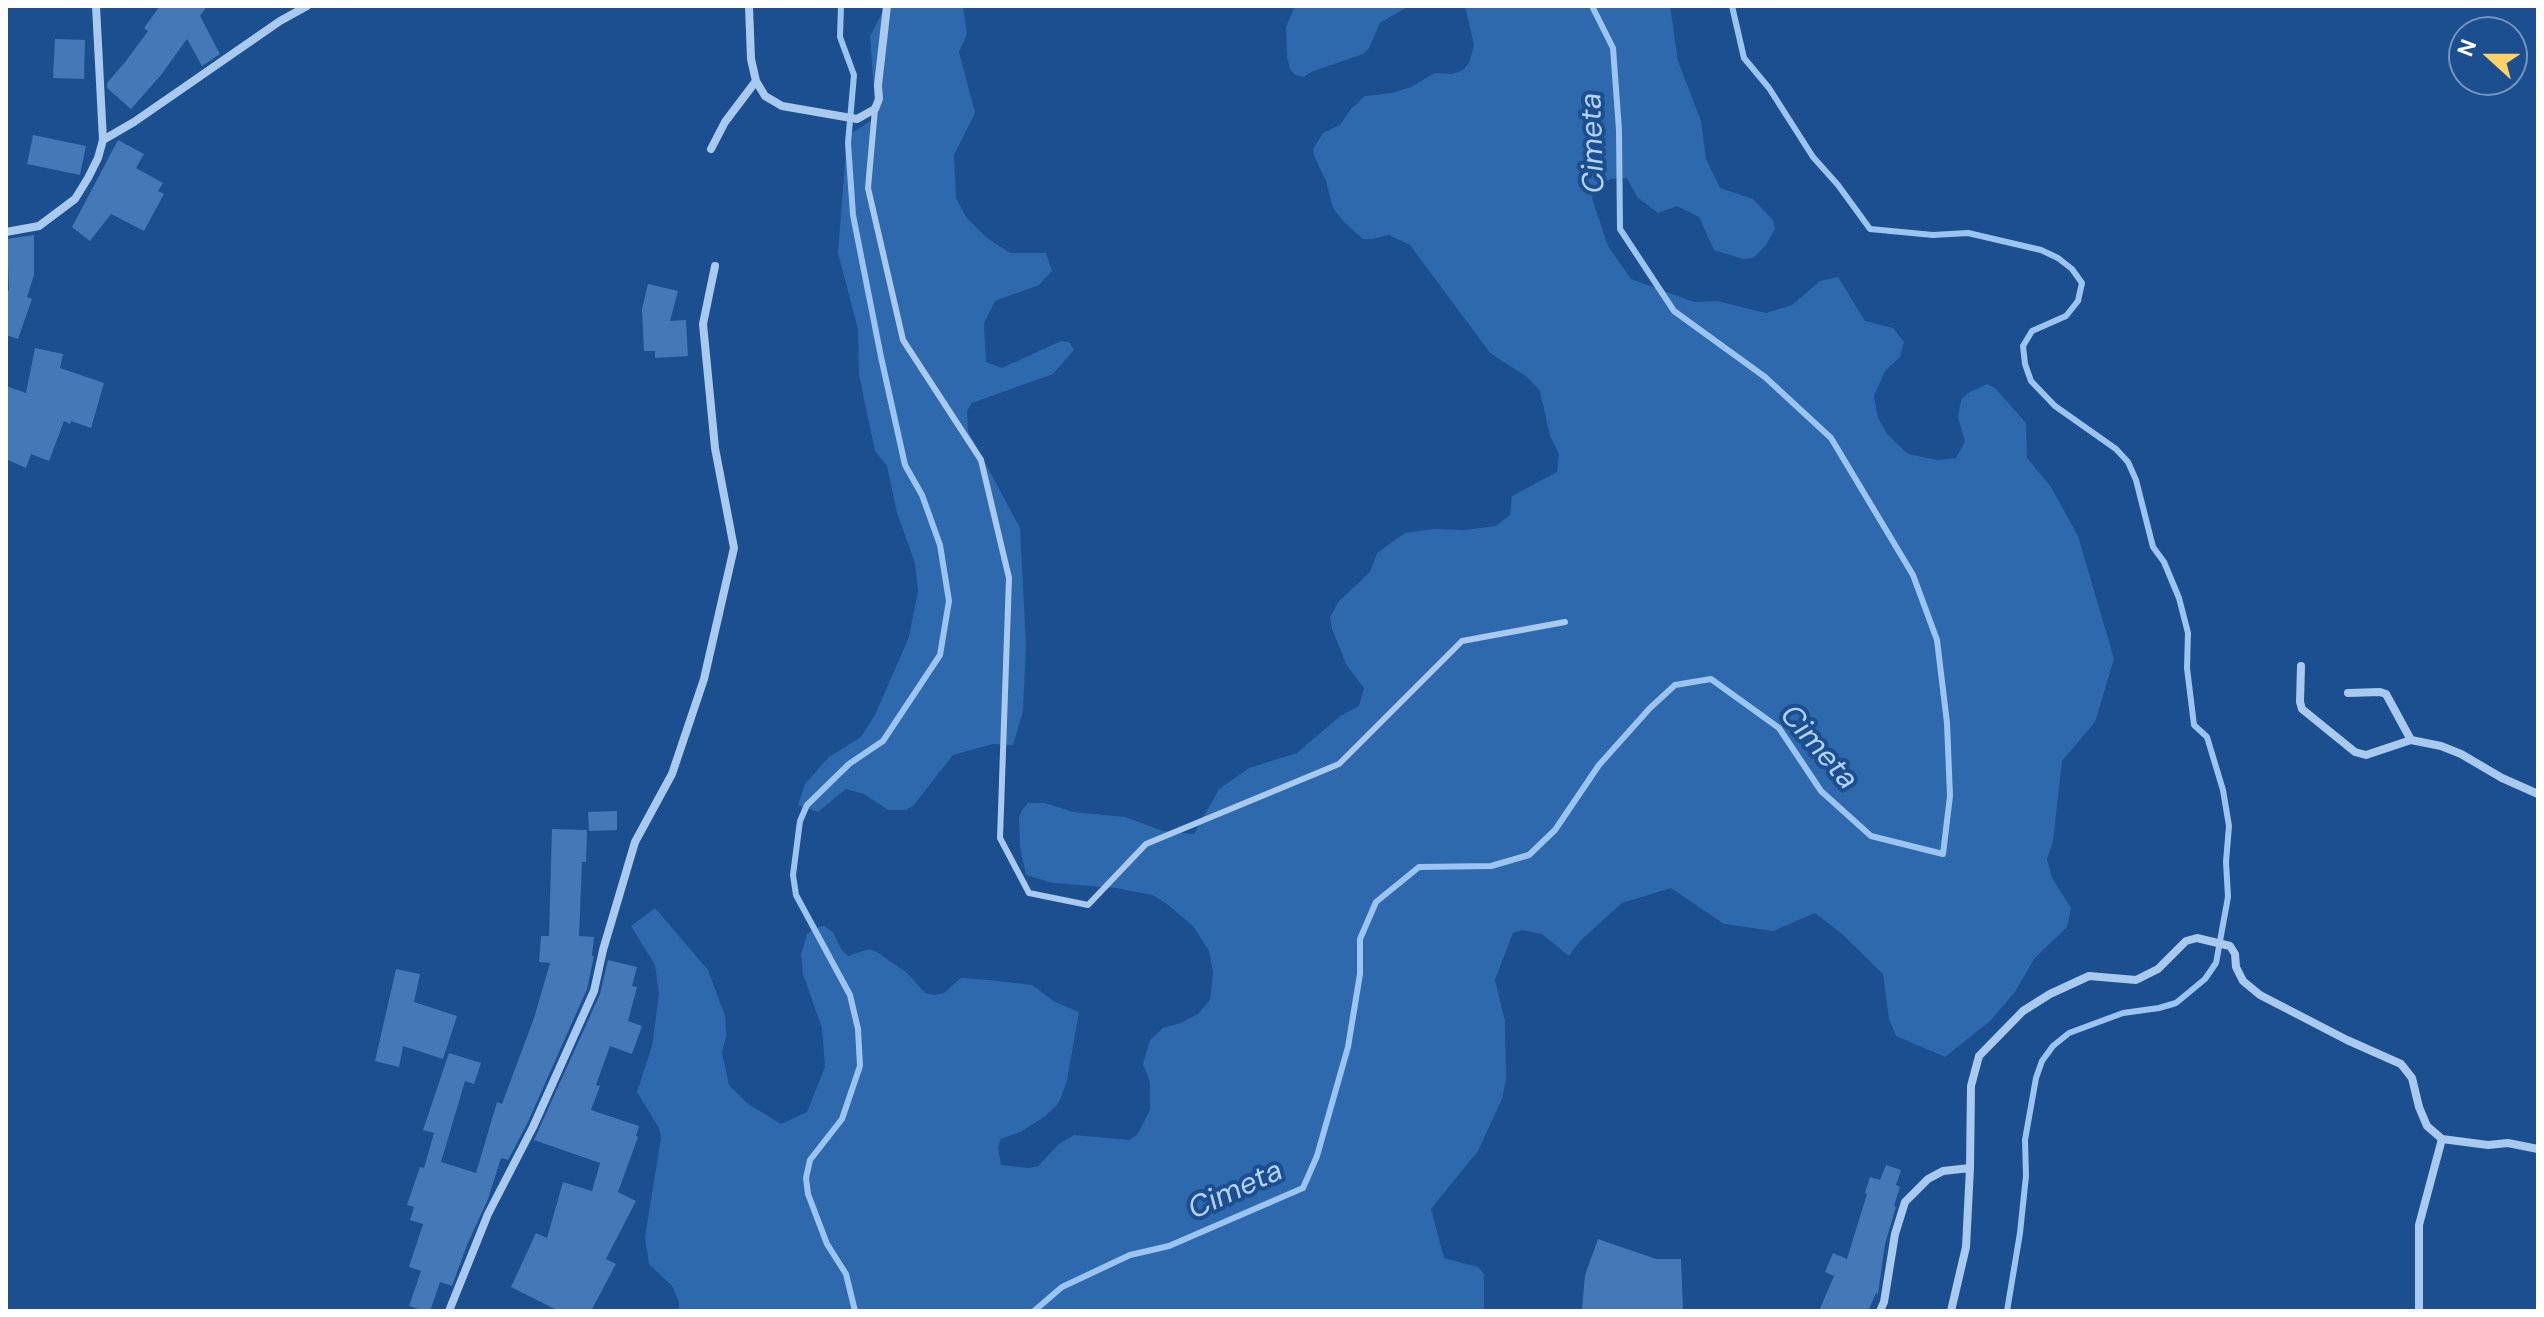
<!DOCTYPE html>
<style>
body{margin:0}
#map{position:relative;width:2544px;height:1317px;overflow:hidden;background:#1b4f8f;font-family:"DM Sans",sans-serif}
canvas{display:block}
.frame{position:absolute;inset:0;border:8px solid #fff;pointer-events:none}
.north{position:absolute;left:2448px;top:16px;width:80px;height:80px;box-sizing:border-box;background:#1b4f8f;border:2px solid #7695bc;border-radius:50%;rotate:291deg;font-size:22px;font-weight:700;line-height:32px;text-align:center;color:#fff}
.north::after{content:'';display:block;margin:auto;width:28px;height:36px;background:#ffd166;clip-path:polygon(50% 0,100% 100%,50% 72%,0 100%)}
</style>
<div id="map">
<canvas width="2544" height="1317"></canvas>
<div class="frame"></div>
<div class="north">N</div>
</div>
<script>
const context = document.querySelector('canvas').getContext('2d');
context.lineJoin = 'round';
function fill(path, color) {
  context.fillStyle = color;
  context.fill(path, 'evenodd');
}
function poly(rows) {
  const path = new Path2D();
  for (const r of rows) {
    path.moveTo(r[0], r[1]);
    for (let i = 2; i < r.length; i += 2) path.lineTo(r[i], r[i + 1]);
  }
  return path;
}
function strokePath(path, color, width, dash) {
  context.strokeStyle = color;
  context.lineWidth = width;
  context.lineCap = dash ? 'butt' : 'round';
  context.setLineDash(dash || []);
  context.stroke(path);
}
function label(font, color, halo, rows, align = 'center') {
  context.font = font + ' "DM Sans",sans-serif';
  context.lineWidth = 8;
  context.setLineDash([]);
  context.textBaseline = 'middle';
  context.strokeStyle = halo;
  context.fillStyle = color;
  for (const [text, x, y, turn = 0] of rows) {
    context.save();
    context.translate(x, y);
    context.rotate((+turn || 0) * Math.PI / 180);
    context.textAlign = isNaN(turn) ? turn : align;
    if (halo) context.strokeText(text, 0, 0);
    context.fillText(text, 0, 0);
    context.restore();
  }
}
fill(poly([
 [886,6,963,6,967,34,959,52,975,113,954,155,956,198,966,217,987,238,1010,253,1046,253,1052,271,1039,285,995,301,984,323,986,362,1002,368,1061,341,1069,342,1074,350,1053,374,972,403,967,411,968,431,1020,528,1026,645,1023,711,1013,745,993,744,953,755,914,805,906,810,888,810,864,794,846,789,818,812,798,805,805,784,829,757,861,737,875,715,909,637,918,591,915,563,897,513,887,466,875,451,859,375,858,329,838,253,847,136,871,121,875,105,870,36],
 [1295,6,1409,6,1380,23,1369,48,1363,54,1311,72,1304,77,1295,75,1290,69,1287,57,1286,27],
 [1465,6,1670,6,1678,61,1701,121,1706,159,1720,188,1753,199,1773,220,1775,229,1766,245,1753,258,1743,259,1714,250,1699,217,1677,206,1658,213,1637,197,1627,178,1610,179,1595,189,1592,198,1608,246,1631,279,1694,302,1717,301,1766,313,1792,305,1820,281,1838,277,1865,321,1893,328,1904,342,1900,357,1885,371,1874,396,1878,418,1888,435,1908,454,1938,460,1956,458,1965,442,1958,417,1961,400,1968,393,1987,384,1995,388,2026,423,2027,458,2051,487,2078,536,2114,659,2095,722,2062,761,2053,841,2047,859,2052,878,2071,908,2067,927,2034,959,2015,992,1990,1021,1945,1057,1896,1036,1889,1019,1883,974,1842,934,1815,913,1773,931,1724,924,1671,888,1622,903,1580,941,1569,956,1542,934,1522,930,1513,933,1495,980,1505,1021,1506,1080,1502,1099,1478,1151,1431,1209,1444,1258,1478,1267,1484,1274,1484,1311,679,1311,679,1302,672,1286,649,1264,645,1237,661,1138,659,1128,637,1092,652,1046,659,994,655,965,631,926,655,908,708,970,725,1016,726,1036,722,1053,729,1085,748,1104,781,1124,807,1112,825,1067,822,1028,803,974,801,954,807,934,815,928,824,926,833,932,841,949,848,956,869,949,877,952,907,973,925,993,935,995,944,993,961,978,989,980,1032,985,1055,1002,1079,1012,1067,1080,1061,1098,1056,1106,1043,1118,1020,1132,1001,1139,998,1147,1001,1165,1029,1168,1038,1166,1059,1144,1074,1135,1129,1140,1137,1135,1150,1110,1150,1082,1143,1064,1150,1040,1163,1028,1181,1023,1198,1014,1210,1000,1213,972,1209,951,1193,926,1167,904,1152,895,1116,888,1053,883,1026,875,1020,847,1019,818,1022,810,1028,803,1045,803,1073,812,1125,817,1163,831,1194,834,1219,789,1249,768,1297,753,1340,716,1359,706,1364,688,1347,666,1332,629,1330,617,1339,601,1370,572,1377,553,1405,533,1434,529,1464,530,1496,526,1510,515,1512,496,1557,472,1559,454,1550,436,1540,391,1527,377,1490,353,1410,245,1389,235,1372,239,1363,239,1344,222,1333,208,1326,181,1315,158,1313,149,1323,133,1340,125,1350,110,1365,96,1392,93,1411,87,1435,73,1453,74,1463,70,1469,63,1474,45]
]), '#2e69ad');
strokePath(poly([
 [841,6,840,37,854,75,848,143,853,215,881,357,905,465,922,495,940,545,949,601,940,655,883,741,849,764,807,805,800,821,793,875,796,895,850,995,858,1029,860,1066,842,1119,810,1160,806,1178,808,1194,827,1244,846,1274,855,1311],
 [1732,6,1744,58,1769,88,1813,157,1838,185,1870,229,1933,235,1968,233,2041,250,2058,258,2072,269,2082,283,2078,301,2066,316,2032,331,2023,346,2025,364,2031,381,2055,406,2116,449,2128,462,2136,480,2153,547,2164,562,2179,598,2188,633,2187,668,2194,725,2207,737,2223,790,2229,826,2226,862,2228,897,2216,963,2205,979,2176,1003,2159,1008,2123,1013,2069,1033,2053,1046,2042,1061,2036,1078,2025,1140,2026,1176,2020,1233,2007,1311],
 [1034,1311,1062,1287,1130,1255,1169,1246,1303,1188,1317,1156,1348,1047,1360,974,1360,939,1376,902,1419,867,1491,866,1529,855,1555,830,1599,765,1650,708,1675,685,1711,679,1779,728,1821,791,1871,836,1943,854,1950,796,1947,723,1937,640,1913,575,1831,438,1765,377,1674,311,1620,229,1619,130,1613,48,1592,6]
]), '#9cc4f0', 6);
fill(poly([
 [160,6,207,6,200,16,220,54,202,66,187,39,161,75,131,109,107,88,107,83,126,61,148,31,144,28],
 [55,39,85,40,84,79,53,78],
 [33,135,86,146,80,175,27,164],
 [118,140,144,154,136,168,163,183,158,191,164,194,144,231,111,214,90,241,72,227],
 [34,235,34,275,27,297,32,299,18,339,6,335,6,290,9,291,7,239],
 [648,284,678,291,670,321,686,320,688,356,655,358,655,351,644,351,642,309],
 [35,348,63,354,60,368,104,383,91,428,71,421,70,424,64,421,49,461,31,454,26,468,6,459,6,386,26,393],
 [617,811,617,830,589,831,588,812],
 [552,829,587,830,586,862,582,862,579,936,594,937,592,956,594,956,587,989,527,1124,508,1160,501,1158,488,1199,467,1245,452,1286,440,1282,430,1311,424,1311,409,1306,421,1271,409,1267,423,1224,410,1220,414,1207,407,1205,420,1167,424,1168,434,1133,423,1130,449,1053,481,1063,474,1084,465,1081,441,1162,476,1173,497,1102,502,1104,534,1018,550,963,539,962,541,936,549,936],
 [608,960,637,967,632,986,637,987,628,1021,642,1026,632,1054,610,1046,596,1085,600,1086,591,1110,639,1126,636,1136,638,1137,618,1192,636,1201,606,1259,616,1264,591,1311,559,1311,511,1287,536,1233,547,1238,563,1182,592,1191,600,1163,534,1140,600,994],
 [396,969,420,974,414,1002,457,1016,443,1059,403,1046,399,1067,375,1061],
 [1886,1165,1901,1170,1896,1185,1900,1187,1894,1206,1896,1207,1885,1244,1878,1294,1876,1293,1868,1311,1819,1311,1834,1276,1825,1272,1833,1253,1847,1259,1867,1194,1865,1193,1870,1177,1880,1180],
 [1598,1239,1656,1259,1681,1259,1683,1311,1582,1309,1585,1275]
]), '#4478b7');
strokePath(poly([
 [875,109,868,188,903,340,981,460,1009,578,1000,838,1029,893,1088,905,1146,844,1339,764,1462,641,1565,622]
]), '#a9c9ee', 6);
strokePath(poly([
 [749,6,751,59,756,81,765,96,782,106,857,119,875,109,879,99,878,85,887,6],
 [103,140,134,122,280,21,307,6],
 [711,149,725,122,756,81],
 [6,232,39,226,75,199,88,178,98,158,103,140,96,6],
 [2301,666,2300,702,2302,709,2355,752,2366,755,2411,740,2441,746,2461,754,2502,778,2538,794],
 [2348,693,2380,692,2386,694,2411,740],
 [449,1311,488,1214,533,1127,594,991,603,950,635,842,672,774,704,679,734,548,715,448,703,324,715,266],
 [1880,1311,1884,1302,1895,1234,1905,1202,1928,1179,1943,1171,1970,1168],
 [1951,1311,1966,1247,1970,1168,1971,1086,1979,1056,2023,1011,2050,994,2089,976,2136,980,2158,969,2186,941,2197,938,2230,946,2235,954,2236,967,2243,981,2260,995,2347,1040,2401,1064,2412,1078,2419,1107,2427,1126,2442,1139,2488,1145,2508,1143,2538,1149],
 [2419,1311,2419,1225,2442,1139]
]), '#a9c9ee', 8);
label('italic 30px', '#b5d3f5', '#1b4f8f', [
 ["Cimeta",1594,143,-92],
 ["Cimeta",1818,748,49],
 ["Cimeta",1236,1191,-25]
]);
</script>
